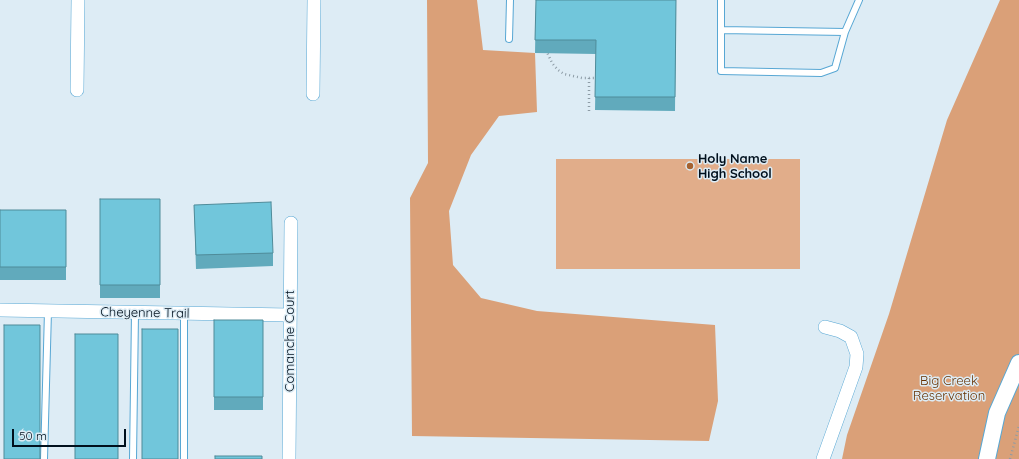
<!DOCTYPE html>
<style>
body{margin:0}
#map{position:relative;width:1019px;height:459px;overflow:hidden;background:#ddecf5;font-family:Quicksand,sans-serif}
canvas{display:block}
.scale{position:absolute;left:12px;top:429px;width:114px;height:18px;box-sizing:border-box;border:2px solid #00101d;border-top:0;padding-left:5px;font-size:12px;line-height:14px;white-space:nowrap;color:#00101d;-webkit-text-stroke:3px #ddecf5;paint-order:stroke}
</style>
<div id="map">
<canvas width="1019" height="459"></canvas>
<div class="scale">50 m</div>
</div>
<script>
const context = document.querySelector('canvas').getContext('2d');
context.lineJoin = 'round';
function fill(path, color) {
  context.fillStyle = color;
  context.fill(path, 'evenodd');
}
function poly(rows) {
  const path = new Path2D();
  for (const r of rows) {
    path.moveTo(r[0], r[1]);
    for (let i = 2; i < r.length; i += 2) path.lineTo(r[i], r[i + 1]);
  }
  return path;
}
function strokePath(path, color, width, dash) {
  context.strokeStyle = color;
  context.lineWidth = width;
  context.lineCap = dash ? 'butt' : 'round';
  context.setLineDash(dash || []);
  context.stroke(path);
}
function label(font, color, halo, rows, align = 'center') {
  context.font = font + ' Quicksand,sans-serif';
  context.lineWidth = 3;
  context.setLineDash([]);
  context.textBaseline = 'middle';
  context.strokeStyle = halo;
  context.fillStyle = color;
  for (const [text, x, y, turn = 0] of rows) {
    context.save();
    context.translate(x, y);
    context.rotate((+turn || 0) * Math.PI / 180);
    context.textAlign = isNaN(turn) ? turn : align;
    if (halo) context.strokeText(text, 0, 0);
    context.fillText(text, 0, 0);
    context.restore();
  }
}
fill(poly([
 [556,159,800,159,800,269,556,269]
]), '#e1ad8a');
fill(poly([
 [427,0,477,0,483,50,535,53,537,112,499,116,471,155,449,211,453,265,481,298,537,311,715,325,718,401,709,441,412,436,410,198,428,163],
 [1000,0,1019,0,1019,459,842,459,847,435,889,314,947,120]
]), '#daa078');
const service = poly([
 [721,0,721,71,821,73,835,68,845,32,859,0],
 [721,30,845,32],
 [509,39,510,0],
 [44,459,48,311],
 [133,459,135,313],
 [184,459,184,313]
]);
const minor = poly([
 [77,90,78,0],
 [313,94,314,0],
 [0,310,290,315],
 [289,459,291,223],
 [823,459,856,367,857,354,851,337,840,331,825,327]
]);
const tertiary = poly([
 [987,459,997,413,1019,363]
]);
strokePath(service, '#57a7d4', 8);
strokePath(minor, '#57a7d4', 14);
strokePath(tertiary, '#57a7d4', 18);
strokePath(poly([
 [546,50,552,63,558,70,564,74,582,78,597,78],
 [589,111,589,78],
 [1010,459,1019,426]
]), '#8d9ca6', 2.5, [1, 3]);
strokePath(service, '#fff', 6);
strokePath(minor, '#fff', 13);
strokePath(tertiary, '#fff', 16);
fill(poly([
 [536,0,676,0,675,111,595,110,596,54,535,53],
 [100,199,160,199,160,298,100,298],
 [194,205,273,253,273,266,196,269],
 [0,210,66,210,66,280,0,280],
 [214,320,263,320,263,410,214,410]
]), '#61aabc');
const building = poly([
 [536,0,676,0,675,97,595,97,596,40,535,40,536,0],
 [100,199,160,199,160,285,100,285,100,199],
 [271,202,273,253,196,255,194,205,271,202],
 [0,210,66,210,66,267,0,267,0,210],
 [214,320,263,320,263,397,214,397,214,320],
 [4,325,40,325,40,459,4,459,4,325],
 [142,329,178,329,178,459,142,459,142,329],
 [75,334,118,334,118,459,75,459,75,334],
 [215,456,262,456,262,459,215,459,215,456]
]);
fill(building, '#71c6db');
strokePath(building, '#4f8b99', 1);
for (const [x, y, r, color] of [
 [690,166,4,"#a66331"]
]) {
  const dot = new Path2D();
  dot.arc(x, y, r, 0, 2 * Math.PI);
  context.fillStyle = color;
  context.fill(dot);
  strokePath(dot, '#ddecf5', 1.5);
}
label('bold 13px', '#00101d', '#ddecf5', [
 ["Holy Name",698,159],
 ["High School",698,174]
], 'left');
label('13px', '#00101d', '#ddecf5', [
 ["Cheyenne Trail",145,313,1],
 ["Comanche Court",290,341,-90]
]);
label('13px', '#663100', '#ddecf5', [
 ["Big Creek",949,381],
 ["Reservation",949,396]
]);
</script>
